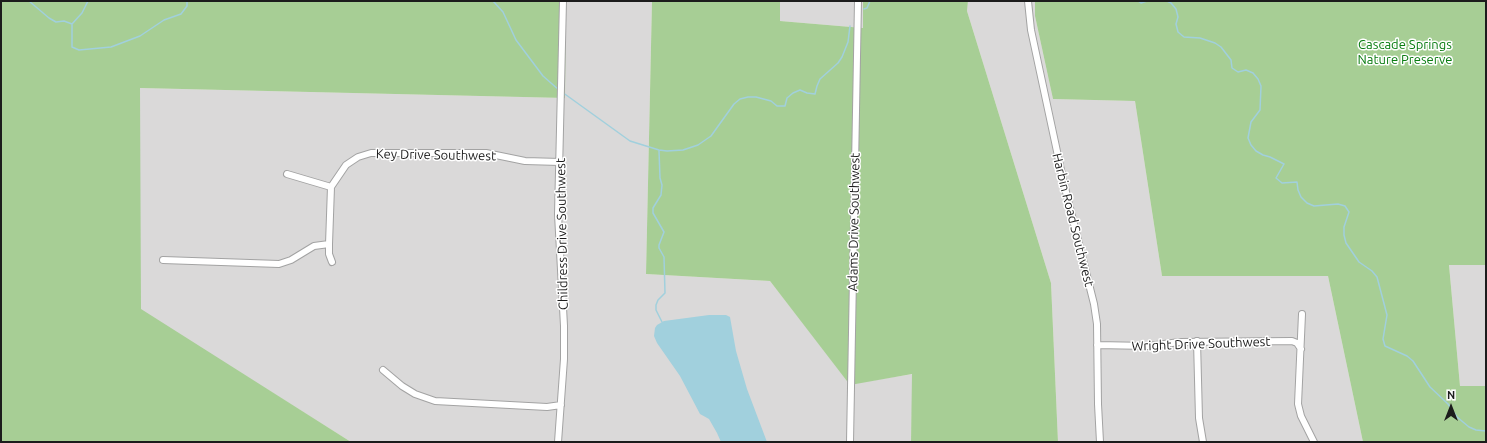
<!DOCTYPE html>
<style>
body{margin:0}
#map{position:relative;width:1487px;height:443px;overflow:hidden;background:#eeeae2;font-family:Ubuntu,sans-serif}
canvas{display:block}
.frame{position:absolute;inset:0;border:2px solid #1c1c1c;pointer-events:none}
.north{position:absolute;left:1431px;top:387px;width:40px;height:40px;-webkit-text-stroke:3px #fff;paint-order:stroke;rotate:0deg;font-size:11px;font-weight:700;line-height:16px;text-align:center;color:#1c1c1c}
.north::after{content:'';display:block;margin:auto;width:14px;height:18px;background:#1c1c1c;clip-path:polygon(50% 0,100% 100%,50% 72%,0 100%)}
</style>
<div id="map">
<canvas width="1487" height="443"></canvas>
<div class="frame"></div>
<div class="north">N</div>
</div>
<script>
const context = document.querySelector('canvas').getContext('2d');
context.lineJoin = 'round';
function fill(path, color) {
  context.fillStyle = color;
  context.fill(path, 'evenodd');
}
function poly(rows) {
  const path = new Path2D();
  for (const r of rows) {
    path.moveTo(r[0], r[1]);
    for (let i = 2; i < r.length; i += 2) path.lineTo(r[i], r[i + 1]);
  }
  return path;
}
function strokePath(path, color, width, dash) {
  context.strokeStyle = color;
  context.lineWidth = width;
  context.lineCap = dash ? 'butt' : 'round';
  context.setLineDash(dash || []);
  context.stroke(path);
}
function label(font, color, halo, rows, align = 'center') {
  context.font = font + ' Ubuntu,sans-serif';
  context.lineWidth = 3;
  context.setLineDash([]);
  context.textBaseline = 'middle';
  context.strokeStyle = halo;
  context.fillStyle = color;
  for (const [text, x, y, turn = 0] of rows) {
    context.save();
    context.translate(x, y);
    context.rotate((+turn || 0) * Math.PI / 180);
    context.textAlign = isNaN(turn) ? turn : align;
    if (halo) context.strokeText(text, 0, 0);
    context.fillText(text, 0, 0);
    context.restore();
  }
}
fill(poly([
 [566,1,652,1,646,274,770,281,850,384,913,374,911,442,351,442,140,310,140,88,565,98],
 [780,1,863,1,863,28,780,21],
 [968,1,1035,1,1035,16,1053,99,1135,101,1162,276,1328,276,1363,442,1058,442,1051,283,967,11],
 [1449,265,1486,265,1486,386,1460,386]
]), '#dad9d9');
fill(poly([
 [1,1,566,1,565,98,140,88,141,309,351,442,1,442],
 [652,1,780,1,780,21,863,28,863,1,968,1,967,11,1051,283,1058,442,911,442,912,374,850,385,770,281,646,274],
 [1035,1,1486,1,1486,265,1449,265,1460,386,1486,386,1486,442,1363,442,1328,276,1162,276,1135,101,1053,99,1035,16]
]), '#a7ce95');
fill(poly([
 [709,315,726,315,730,317,736,351,747,389,767,442,721,442,717,433,709,419,700,414,680,376,657,343,654,336,655,328,657,325,664,321]
]), '#a1d0dd');
strokePath(poly([
 [29,1,49,18,56,22,64,21,72,24],
 [493,1,503,12,516,40,543,76,559,90],
 [1138,1,1141,3,1147,1],
 [1167,1,1171,3,1176,9,1178,17,1176,24,1178,32,1184,37,1200,38,1215,43,1221,47,1231,60,1232,68,1238,72,1246,70,1253,73,1258,79,1261,86,1260,110,1251,122,1248,138,1251,145,1256,151,1263,155,1270,157,1284,164,1276,178,1282,183,1297,182,1298,190,1301,197,1307,203,1314,206,1338,204,1345,206,1349,212,1344,227,1344,235,1346,243,1359,262,1372,271,1377,277,1387,315,1383,339,1385,346,1407,356,1413,361,1430,387,1448,404,1457,417,1469,427,1476,430,1486,431],
 [864,9,867,8,870,1],
 [72,24,72,47,79,50,111,47,140,36,164,20,181,14,187,6,187,1],
 [72,24,82,13,88,1],
 [562,92,630,141,659,150,667,151,683,150,698,145,711,136,734,104,740,99,748,97,756,97,771,101,777,106,785,106,787,98,793,93,800,90,807,93,815,94,817,86,820,79,838,63,842,57,848,42,850,26],
 [659,151,660,178,662,185,661,195,653,208,653,213,664,232,659,245,659,248,664,257,665,293,658,300,656,305,656,310,662,322]
]), '#a1d0dd', 1.5);
const minor = poly([
 [1028,1,1031,30,1064,184,1094,304,1097,324,1098,404,1100,442],
 [287,174,331,187],
 [163,260,279,264,291,260,314,246,329,244],
 [332,262,329,254,329,244,331,187,346,165,358,157,371,153,486,153,525,161,560,162],
 [1302,314,1298,404,1301,416,1314,442],
 [1197,341,1199,418,1203,442],
 [1097,345,1148,346,1180,342,1292,341,1297,343,1301,349],
 [383,370,402,386,415,394,435,401,547,407,561,405],
 [558,442,564,359,564,326,558,214,563,1],
 [850,442,858,1]
]);
strokePath(minor, '#a3a3a3', 8);
strokePath(minor, '#fff', 6);
label('13px', '#097c11', '#fff', [
 ["Cascade Springs",1405,45],
 ["Nature Preserve",1405,60]
]);
label('13px', '#1c1c1c', '#fff', [
 ["Key Drive Southwest",436,155,1],
 ["Harbin Road Southwest",1073,220,76],
 ["Adams Drive Southwest",854,222,-89],
 ["Childress Drive Southwest",562,234,-91],
 ["Wright Drive Southwest",1201,344,-2]
]);
</script>
